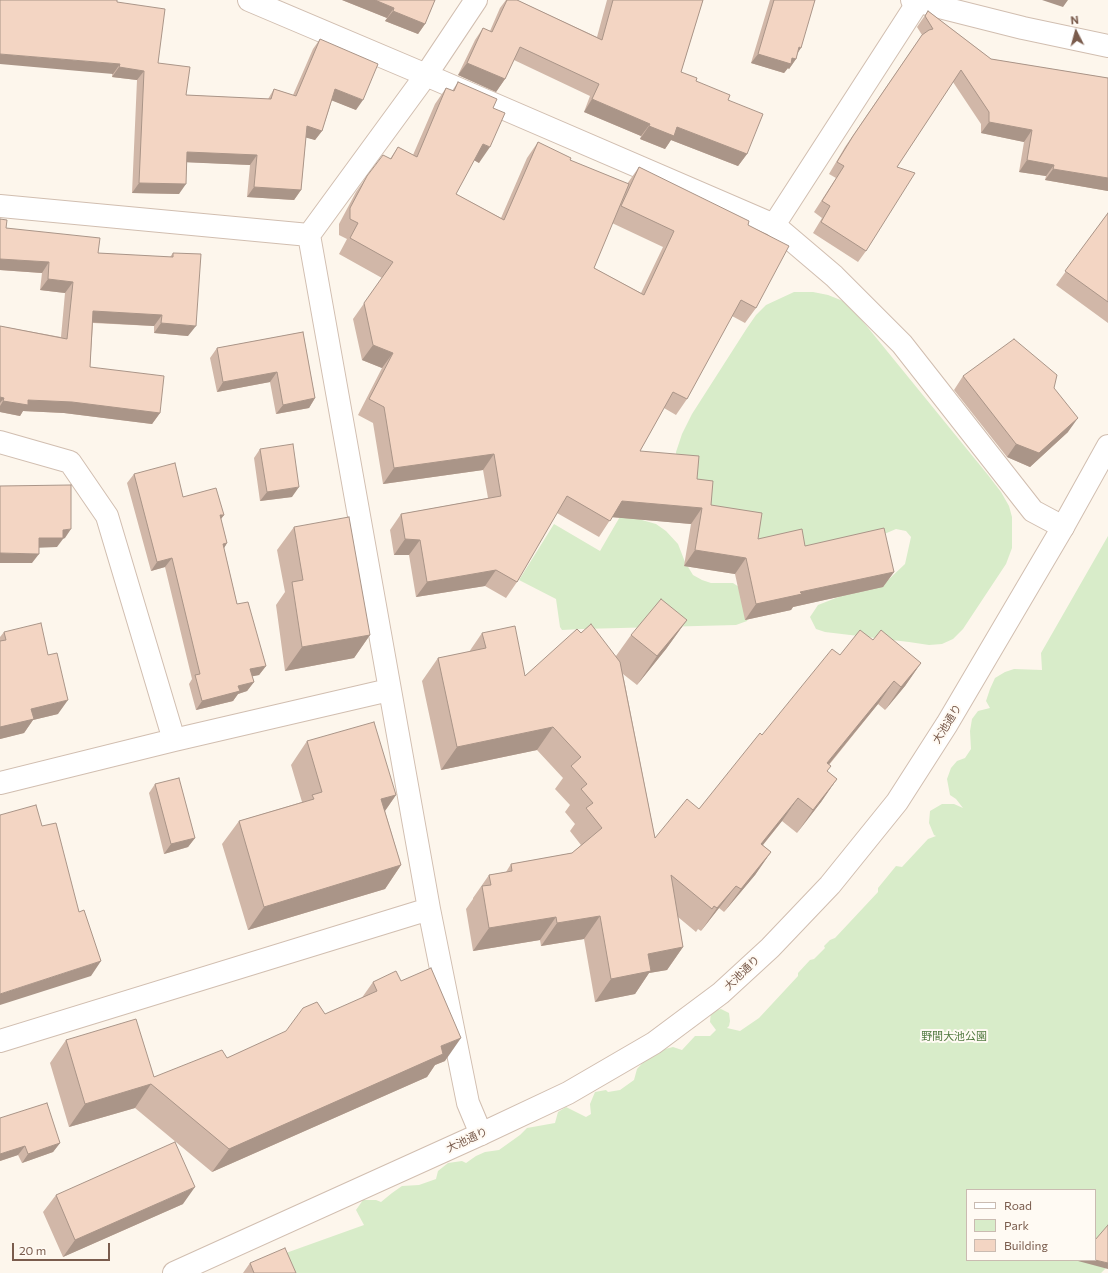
<!DOCTYPE html>
<meta charset="utf-8">
<style>
body{margin:0}
#map{position:relative;width:1108px;height:1273px;overflow:hidden;background:#fdf6ec;font-family:Commissioner,sans-serif}
canvas{display:block}
.legend{position:absolute;left:966px;top:1189px;width:130px;height:72px;box-sizing:border-box;background:#fffaf3;border:1px solid #cabbb1;margin:0;padding:5px 7px;list-style:none;font-size:12px;color:#7a5c4d}
.legend li{display:flex;align-items:center;gap:8px;height:20px}
.legend b{width:20px;border:1px solid #cabbb1}
.north{position:absolute;left:1056px;top:12px;width:40px;height:40px;-webkit-text-stroke:3px #fffaf3;paint-order:stroke;rotate:354deg;font-size:11px;font-weight:700;line-height:16px;text-align:center;color:#7a5c4d}
.north::after{content:'';display:block;margin:auto;width:14px;height:18px;background:#7a5c4d;clip-path:polygon(50% 0,100% 100%,50% 72%,0 100%)}
.scale{position:absolute;left:12px;top:1243px;width:98px;height:18px;box-sizing:border-box;border:2px solid #7a5c4d;border-top:0;padding-left:5px;font-size:12px;line-height:14px;white-space:nowrap;color:#7a5c4d;-webkit-text-stroke:3px #fffaf3;paint-order:stroke}
</style>
<div id="map">
<canvas width="1108" height="1273"></canvas>
<ul class="legend">
<li><b style="height:5px;background:#fff"></b>Road</li>
<li><b style="height:11px;background:#d8ecc9"></b>Park</li>
<li><b style="height:11px;background:#f3d5c3"></b>Building</li>
</ul>
<div class="north">N</div>
<div class="scale">20 m</div>
</div>
<script>
const context = document.querySelector('canvas').getContext('2d');
context.lineJoin = 'round';
function fill(path, color) {
  context.fillStyle = color;
  context.fill(path, 'evenodd');
}
function poly(rows) {
  const path = new Path2D();
  for (const r of rows) {
    path.moveTo(r[0], r[1]);
    for (let i = 2; i < r.length; i += 2) path.lineTo(r[i], r[i + 1]);
  }
  return path;
}
function strokePath(path, color, width, dash) {
  context.strokeStyle = color;
  context.lineWidth = width;
  context.lineCap = dash ? 'butt' : 'round';
  context.setLineDash(dash || []);
  context.stroke(path);
}
function label(font, color, halo, rows, align = 'center') {
  context.font = font + ' Commissioner,"Noto Sans JP",sans-serif';
  context.lineWidth = 4;
  context.setLineDash([]);
  context.textBaseline = 'middle';
  context.strokeStyle = halo;
  context.fillStyle = color;
  for (const [text, x, y, turn = 0] of rows) {
    context.save();
    context.translate(x, y);
    context.rotate((+turn || 0) * Math.PI / 180);
    context.textAlign = isNaN(turn) ? turn : align;
    if (halo) context.strokeText(text, 0, 0);
    context.fillText(text, 0, 0);
    context.restore();
  }
}
fill(poly([
 [794,292,813,292,828,295,843,301,856,313,988,475,1001,492,1009,506,1012,517,1012,548,1006,564,963,629,953,639,942,644,929,645,909,642,825,632,816,629,810,617,818,605,841,596,867,590,887,581,905,564,911,537,906,531,896,529,882,535,849,547,769,547,759,538,742,529,723,525,677,468,676,452,682,434,692,414,747,328,756,315,766,305],
 [625,508,642,520,656,524,666,531,678,544,685,562,693,575,702,580,711,583,733,583,745,591,750,613,747,621,736,625,582,629,562,630,560,627,556,599,519,580,554,524,600,551],
 [1108,536,1108,1266,1101,1273,278,1273,272,1258,364,1225,356,1210,363,1200,376,1200,381,1202,392,1193,402,1186,419,1185,436,1179,438,1171,448,1163,462,1161,466,1163,476,1156,485,1152,499,1150,520,1135,527,1128,555,1123,558,1112,566,1107,586,1117,591,1114,590,1104,595,1092,606,1090,608,1092,620,1090,634,1080,637,1069,647,1058,661,1050,673,1047,682,1050,695,1036,710,1036,716,1030,710,1022,711,1012,721,1009,729,1013,730,1021,729,1026,727,1028,740,1031,759,1018,798,976,798,973,810,960,814,959,825,948,824,946,830,940,835,938,878,892,878,888,896,866,902,867,928,839,936,836,934,835,929,823,930,811,942,804,954,804,963,808,956,799,950,795,947,779,951,768,957,761,965,758,971,749,970,731,972,719,978,711,990,708,986,701,990,689,995,678,1005,672,1014,669,1042,670,1041,653],
 [967,1190,1095,1190,1095,1260,967,1260]
]), '#d8ecc9');
const minor = poly([
 [249,0,426,75,774,225,834,276,902,344,1033,511,1063,527],
 [476,0,426,75,309,235,429,909,468,1103,481,1134],
 [0,206,309,235],
 [774,225,918,2],
 [0,442,70,462,107,516,174,740],
 [0,783,174,740,389,690],
 [0,1041,429,909]
]);
const tertiary = poly([
 [912,0,1023,28,1108,46],
 [174,1273,481,1134,568,1093,654,1043,721,993,770,948,830,885,897,802,947,724,1063,527,1108,446]
]);
strokePath(minor, '#d1beb0', 24);
strokePath(tertiary, '#d1beb0', 24);
strokePath(minor, '#fff', 22);
strokePath(tertiary, '#fff', 22);
fill(poly([
 [342,0,435,0,425,24,418,34,385,21,387,18],
 [506,0,517,0,597,37,607,0,703,0,681,72,696,81,728,100,747,154,738,166,671,140,665,149,640,139,641,136,584,112,590,96,514,60,505,79,496,92,458,75,475,40,483,28,490,31,500,8],
 [770,0,815,0,796,59,789,69,788,68,784,73,751,63],
 [117,2,158,63,186,95,268,99,274,89,293,95,313,49,320,39,356,110,332,100,322,131,315,140,306,137,301,190,294,200,247,197,250,165,187,162,179,194,132,193,137,80,112,77],
 [928,11,991,59,1108,78,1108,191,1045,180,1046,176,1019,172,1024,142,981,133,981,124,953,82,897,167,866,251,858,262,813,233,822,218,814,212,836,178,829,174,845,147,922,35,917,27],
 [458,82,493,108,479,163,474,160,456,194,501,218,527,158,538,142,570,160,627,184,639,167,748,225,756,308,745,323,732,316,687,399,676,415,664,408,640,451,697,479,711,505,758,539,805,546,894,572,883,587,793,607,791,610,745,620,735,574,684,566,691,524,612,517,599,537,557,513,517,582,506,598,485,586,416,597,409,555,394,555,390,530,401,514,488,498,483,470,383,484,373,423,358,415,382,368,362,360,353,319,382,278,339,254,347,239,339,235,339,224,356,192,367,176,390,159,398,147,413,155,435,104,446,88,452,91],
 [612,223,663,247,641,293,594,268],
 [1108,213,1108,323,1056,285],
 [0,219,6,228,98,253,170,257,173,253,188,336,154,333,154,326,93,323,90,367,160,413,152,424,64,413,23,411,20,416,0,412,0,326,61,337,65,293,40,290,42,273,0,270],
 [303,332,315,398,309,408,276,414,270,382,217,392,210,358,217,348],
 [963,376,1054,388,1068,432,1030,467,1007,457,954,390],
 [260,449,292,497,260,501,254,458],
 [134,474,224,515,221,519,227,543,224,548,237,604,266,666,259,675,252,676,254,682,247,691,238,694,233,701,196,710,189,684,192,679,165,567,151,571,127,483],
 [294,527,370,635,354,658,285,671,276,605,285,592,277,550],
 [687,620,666,649,637,685,623,674,655,838,699,809,762,735,840,655,873,640,921,663,905,686,885,710,878,704,829,765,827,771,837,779,821,802,797,833,782,821,763,845,771,852,755,875,724,912,719,908,701,931,698,929,696,932,678,917,683,947,667,970,649,973,635,994,595,1002,584,939,541,946,540,940,473,951,466,909,473,899,473,898,489,875,506,872,511,864,572,853,581,845,570,831,575,824,565,812,570,805,555,789,563,778,537,750,441,770,422,681,438,658,469,652,482,633,525,676,581,633,616,656,631,635],
 [4,632,58,714,33,720,24,733,0,739,0,637],
 [307,741,396,795,385,811,401,865,385,889,248,930,222,844,239,821,302,802,291,765],
 [155,784,195,838,188,847,164,854,149,793],
 [373,982,445,1061,435,1065,427,1077,212,1172,135,1108,69,1127,50,1063,66,1040,154,1077,227,1058,361,999],
 [0,1118,60,1143,53,1152,22,1163,18,1155,0,1161],
 [56,1195,183,1204,63,1257,43,1212],
 [250,1263,296,1273,243,1273]
]), '#d1b7a8');
fill(poly([
 [342,0,375,0,394,8,387,18],
 [1042,0,1068,0,1063,7],
 [393,11,425,24,418,34,385,21],
 [799,47,801,48,795,57],
 [0,54,120,64,113,74,0,64],
 [758,54,792,58,796,59,789,69,788,68,784,73,751,63],
 [467,63,505,79,496,92,458,75],
 [119,67,144,71,137,80,112,77],
 [335,89,363,100,356,110,328,99],
 [592,99,650,124,641,136,584,112],
 [989,122,1032,130,1024,142,981,133],
 [307,126,322,131,315,140,300,136],
 [649,126,677,127,747,154,738,166,671,140,665,149,640,139],
 [483,144,490,147,479,163,472,159],
 [187,152,257,155,250,165,180,162],
 [1027,160,1054,165,1046,176,1019,172],
 [1053,169,1108,178,1108,191,1045,180],
 [139,183,186,184,179,194,132,193],
 [254,187,301,190,294,200,247,197],
 [0,259,49,262,42,273,0,270],
 [48,279,73,282,65,293,40,290],
 [93,311,162,315,154,326,85,322],
 [161,323,196,326,188,336,154,333],
 [373,345,393,353,382,368,362,360],
 [277,372,270,382,217,392,223,382],
 [0,397,4,398,0,403],
 [315,398,309,408,276,414,283,405],
 [28,400,72,402,160,413,152,424,64,413,23,411,20,416,0,412,0,406,3,401],
 [1078,418,1068,432,1030,467,1007,457,1016,444],
 [494,454,483,470,383,484,394,468],
 [299,487,292,497,260,501,267,492],
 [622,501,702,508,691,524,610,517],
 [220,515,224,515,217,524],
 [71,529,65,538,63,539,57,547,33,548,39,538,63,530],
 [405,539,420,540,409,555,394,555],
 [227,543,221,553,223,544],
 [695,550,746,558,735,574,684,566],
 [0,553,39,554,32,563,0,563],
 [172,558,165,567,151,571,157,562],
 [496,570,485,586,416,597,427,582],
 [894,572,883,587,793,607,791,610,745,620,756,604,800,592],
 [687,620,666,649,637,685,657,656],
 [370,635,354,658,285,671,302,647],
 [921,663,905,686,885,710,901,687],
 [266,666,259,675,244,678,250,669],
 [894,681,878,704,811,786,827,763],
 [254,682,247,691,238,694,233,701,196,710,202,701,238,686],
 [68,700,58,714,33,720,24,733,0,739,0,727,31,709],
 [553,727,537,750,441,770,457,747],
 [837,779,821,802,797,833,813,810],
 [396,795,380,818,381,799],
 [798,798,782,821,745,867,761,844],
 [195,838,188,847,164,854,171,844],
 [771,852,755,875,724,912,741,889],
 [401,865,385,889,248,930,264,907],
 [736,886,719,908,701,931,717,908],
 [600,916,584,939,541,946,557,923],
 [556,917,540,940,473,951,489,928],
 [683,947,667,970,649,973,635,994,595,1002,611,979,648,954],
 [101,961,91,976,0,1005,0,994],
 [461,1038,445,1061,435,1065,427,1077,212,1172,229,1149,441,1046],
 [151,1084,135,1108,69,1127,85,1104],
 [60,1143,53,1152,22,1163,28,1154],
 [25,1146,18,1155,0,1161,0,1154],
 [195,1187,183,1204,63,1257,75,1240],
 [1079,1260,1095,1260,1108,1263,1108,1269,1078,1261]
]), '#aa9588');
const building = poly([
 [0,0,117,0,117,2,165,9,158,63,190,67,186,95,271,99,274,89,296,96,320,39,378,64,363,100,335,89,322,131,307,126,301,190,254,187,257,155,187,152,186,184,139,183,144,71,119,67,120,64,0,54,0,0],
 [375,0,435,0,425,24,393,11,394,8,375,0],
 [507,0,517,0,602,40,613,0,703,0,681,72,697,78,696,81,730,95,728,100,763,114,747,154,677,127,674,136,649,126,650,124,592,99,599,84,520,47,505,79,467,63,483,28,492,32,507,0],
 [774,0,815,0,801,48,799,47,796,59,792,58,791,64,758,54,774,0],
 [928,11,991,59,1108,78,1108,178,1053,169,1054,165,1027,160,1032,130,989,122,989,112,961,70,897,167,915,173,866,251,821,222,830,206,822,201,844,166,837,162,853,136,922,35,929,30,933,29,925,16,928,11],
 [458,82,497,99,493,108,505,113,490,147,483,144,456,194,504,220,538,142,571,158,570,160,629,184,594,268,644,295,674,231,621,206,639,167,749,221,748,225,789,246,756,308,741,300,687,399,673,392,640,451,699,456,697,479,713,481,711,505,762,513,758,539,802,529,805,546,884,528,894,572,800,592,802,594,756,604,746,558,695,550,702,508,622,501,610,521,567,496,517,582,496,570,427,582,420,540,405,539,401,514,501,496,494,454,394,468,384,407,369,399,393,353,373,345,364,303,393,262,350,238,358,223,350,219,350,208,367,176,383,155,391,159,398,147,417,157,446,88,454,91,458,82],
 [1108,213,1108,302,1065,271,1108,213],
 [0,219,7,220,6,228,100,238,98,253,173,257,173,253,201,254,196,326,161,323,162,315,93,311,90,367,164,376,160,413,72,402,28,400,28,405,3,401,4,398,0,397,0,326,67,339,73,282,48,279,49,262,0,259,0,219],
 [303,332,315,398,283,405,277,372,223,382,217,348,303,332],
 [1014,339,1057,375,1054,388,1078,418,1039,453,1016,444,963,376,1014,339],
 [293,444,299,487,267,492,260,449,293,444],
 [175,463,183,497,216,488,224,515,220,515,227,543,223,544,237,604,248,602,266,666,250,669,254,682,238,686,240,691,202,701,195,675,200,674,172,558,157,562,134,474,175,463],
 [71,485,71,529,63,530,63,538,39,538,39,554,0,553,0,486,71,485],
 [349,517,370,635,302,647,292,582,303,580,294,527,349,517],
 [661,599,687,620,657,656,631,635,661,599],
 [41,623,48,655,57,653,68,700,31,709,34,719,0,727,0,641,6,640,4,632,41,623],
 [591,624,620,662,655,838,687,799,699,809,760,733,762,735,832,649,840,655,860,630,873,640,881,630,921,663,901,687,894,681,827,763,831,766,827,771,837,779,813,810,798,798,761,844,771,852,741,889,736,886,717,908,714,906,712,909,671,875,683,947,648,954,651,971,611,979,600,916,557,923,556,917,489,928,482,886,491,885,489,875,512,871,511,864,572,853,602,828,586,808,593,803,581,789,587,784,571,766,581,757,553,727,457,747,438,658,486,648,482,633,515,626,525,676,577,629,581,633,591,624],
 [374,722,396,795,381,799,401,865,264,907,239,821,314,799,312,795,322,792,307,741,374,722],
 [179,778,195,838,171,844,155,784,179,778],
 [36,805,42,826,56,823,79,912,84,910,101,961,0,994,0,815,36,805],
 [431,968,461,1038,441,1046,443,1054,229,1149,151,1084,85,1104,66,1040,136,1019,154,1077,222,1050,227,1058,286,1031,303,1008,317,1002,325,1014,377,991,373,982,396,971,401,981,431,968],
 [47,1103,60,1143,28,1154,25,1146,0,1154,0,1118,47,1103],
 [175,1142,195,1187,75,1240,56,1195,175,1142],
 [1108,1225,1108,1263,1095,1260,1095,1240,1108,1225],
 [285,1248,296,1273,254,1273,250,1263,285,1248]
]);
fill(building, '#f3d5c3');
strokePath(building, '#aa9588', 1);
label('11px', '#7a5c4d', '#fffaf3', [
 ["大池通り",947,724,-58],
 ["大池通り",742,973,-44],
 ["大池通り",467,1140,-25]
]);
label('11px', '#537a41', '#fffaf3', [
 ["野間大池公園",954,1036]
]);
</script>
